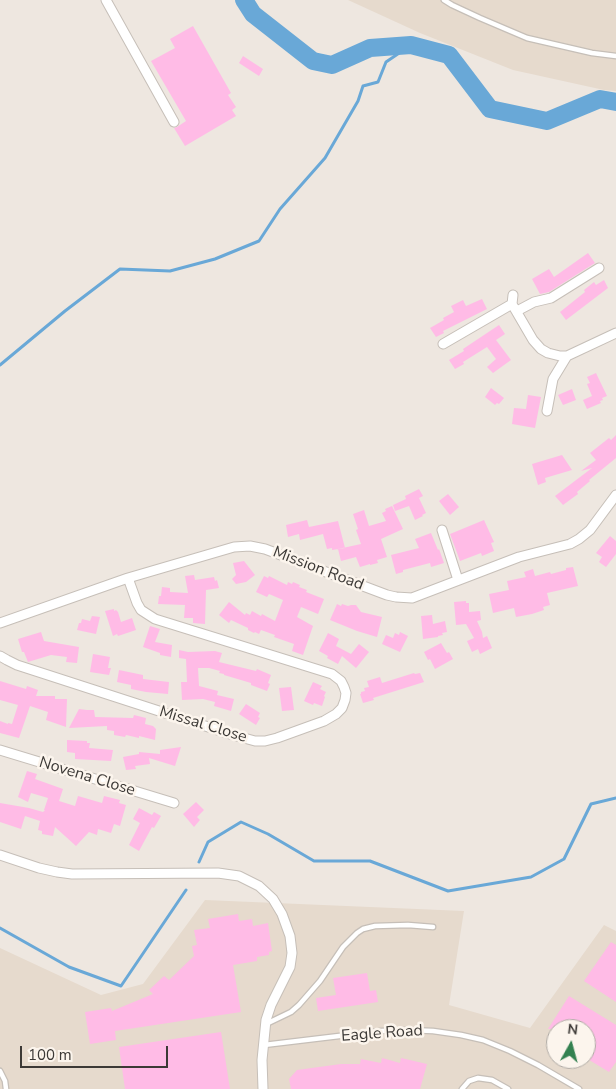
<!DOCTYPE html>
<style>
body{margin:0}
#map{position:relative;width:616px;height:1089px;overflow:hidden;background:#eee7e0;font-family:"Nunito Sans",sans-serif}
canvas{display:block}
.north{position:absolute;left:546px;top:1019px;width:50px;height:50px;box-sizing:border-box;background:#fcf5ed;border:1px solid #afaaa4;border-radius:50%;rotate:7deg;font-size:14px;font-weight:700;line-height:20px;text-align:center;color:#3c3936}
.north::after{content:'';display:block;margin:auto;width:18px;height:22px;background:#338150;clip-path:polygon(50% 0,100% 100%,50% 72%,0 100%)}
.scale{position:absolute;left:20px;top:1046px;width:148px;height:22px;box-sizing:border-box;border:2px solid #3c3936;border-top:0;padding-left:6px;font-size:15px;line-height:18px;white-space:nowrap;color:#3c3936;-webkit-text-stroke:4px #fcf5ed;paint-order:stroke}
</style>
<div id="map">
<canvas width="616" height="1089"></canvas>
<div class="north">N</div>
<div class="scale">100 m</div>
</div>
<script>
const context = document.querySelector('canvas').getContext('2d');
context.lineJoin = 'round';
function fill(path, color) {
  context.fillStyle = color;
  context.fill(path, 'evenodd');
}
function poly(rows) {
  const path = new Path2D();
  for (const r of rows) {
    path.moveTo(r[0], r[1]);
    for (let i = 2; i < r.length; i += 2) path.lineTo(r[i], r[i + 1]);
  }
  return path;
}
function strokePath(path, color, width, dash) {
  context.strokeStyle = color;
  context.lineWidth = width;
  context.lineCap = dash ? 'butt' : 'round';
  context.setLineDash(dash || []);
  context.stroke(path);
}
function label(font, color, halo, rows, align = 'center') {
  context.font = font + ' "Nunito Sans",sans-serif';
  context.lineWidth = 5;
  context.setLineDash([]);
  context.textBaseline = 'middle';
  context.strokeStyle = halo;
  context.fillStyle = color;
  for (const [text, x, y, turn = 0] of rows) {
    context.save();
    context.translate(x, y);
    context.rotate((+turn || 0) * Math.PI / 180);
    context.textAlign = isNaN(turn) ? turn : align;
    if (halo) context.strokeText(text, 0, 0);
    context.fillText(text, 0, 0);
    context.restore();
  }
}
fill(poly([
 [348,0,616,0,616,91,604,90,513,70,420,33],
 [205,900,464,911,449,1005,530,1028,604,925,616,931,616,1089,0,1089,0,948,101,995,143,984],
 [556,1029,586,1029,586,1059,556,1059]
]), '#e6dacd');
strokePath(poly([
 [0,365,65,311,120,269,170,271,215,259,259,241,280,209,325,158,358,101,363,86,378,82,386,62,411,45],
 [199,862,208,842,241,822,268,834,314,861,370,861,448,891,531,877,564,859,591,804,616,798],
 [0,928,69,967,121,986,186,890]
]), '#69a8d7', 3);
strokePath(poly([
 [244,0,253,14,313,61,332,65,370,48,411,45,449,55,490,109,547,121,600,99,616,102]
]), '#69a8d7', 18);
fill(poly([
 [193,26,231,93,228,95,236,107,232,110,236,116,185,146,174,128,177,127,186,121,151,61,175,48,170,39],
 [243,56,263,69,259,76,239,63],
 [588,253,595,263,549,292,540,294,532,279,549,269,554,277],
 [604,280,608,288,566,320,560,312,585,292,584,290,594,282,596,285],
 [482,299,487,309,443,331,444,333,436,337,430,328,444,320,443,318,454,312,451,306,463,300,466,306],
 [499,325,505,334,496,340,511,360,493,373,487,367,496,359,487,347,463,362,464,364,455,369,449,360,464,351,463,349],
 [596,373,607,396,602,398,603,400,600,401,601,403,587,409,583,400,592,396,587,384,590,383,587,377],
 [491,388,504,398,499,404,497,403,495,405,485,397],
 [572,389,576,400,563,405,558,395],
 [528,395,541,397,535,428,512,424,514,408,526,409],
 [616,435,616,458,589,480,590,481,577,492,578,494,563,505,555,496,592,468,581,471,596,460,590,453,609,438,611,440],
 [562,455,572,470,545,478,546,482,538,485,532,464],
 [419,489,423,496,419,498,426,513,422,515,423,516,415,520,409,506,395,511,393,505,406,499,405,496],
 [448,494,459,507,450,515,439,501],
 [392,506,403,529,381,539,387,557,377,560,378,563,370,565,370,564,360,567,356,557,341,561,338,549,361,544,356,530,358,529,353,514,364,510,369,526,386,521,382,513,386,511,385,509],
 [307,520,309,527,338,521,345,548,332,550,332,548,327,549,323,534,300,540,299,534,288,537,286,525],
 [484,520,494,542,491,543,494,551,482,556,481,553,460,561,450,534],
 [431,533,438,550,439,549,444,563,431,567,430,563,403,570,403,572,396,574,391,555,419,548,415,539],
 [610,536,616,541,616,554,606,567,599,562,602,557,596,553],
 [244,561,255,575,246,582,236,584,232,579,236,575,233,563],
 [573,567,578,586,547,593,550,605,543,607,544,610,532,614,516,617,514,608,493,613,489,594,509,590,507,581,526,577,524,572,533,569,535,576,550,572,551,574,566,570,566,568],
 [194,575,195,580,214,577,215,581,217,580,219,588,206,590,205,624,193,623,193,618,184,618,185,605,158,604,159,596,161,596,162,587,170,588,170,592,188,593,185,576],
 [264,576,268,578,269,576,287,585,288,582,292,584,293,582,300,585,299,587,307,590,306,592,324,599,318,614,301,607,297,617,313,626,303,655,292,651,294,644,274,637,275,635,261,630,259,634,255,632,254,633,248,630,248,628,231,620,229,623,219,615,229,602,245,615,246,613,250,615,252,611,261,616,262,614,275,621,283,600,269,594,267,597,256,592],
 [466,601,466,603,469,603,469,612,480,611,481,620,477,621,482,632,483,638,487,636,492,648,480,654,478,649,472,652,467,641,474,638,466,624,456,625,454,602],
 [337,604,341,606,342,604,348,606,351,605,356,605,361,612,382,617,377,637,357,631,330,620],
 [114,609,114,611,116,610,118,612,121,622,132,618,136,630,118,636,117,634,113,636,105,611],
 [432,615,433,624,445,621,447,632,442,633,443,635,438,636,438,637,423,639,421,616],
 [92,616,100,617,96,634,77,630,79,623,81,623,82,619,90,621],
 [150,626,160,629,155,642,172,645,171,657,160,655,160,653,143,647],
 [41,632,44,641,79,647,77,663,66,662,67,657,51,655,28,662,24,652,22,652,18,639],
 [400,632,408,636,400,652,382,644,386,635,393,638,395,633,399,635],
 [328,633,339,639,336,646,351,654,359,644,369,652,356,668,342,656,338,664,327,658,328,656,319,651],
 [441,643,447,653,449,652,453,659,435,669,430,659,428,660,424,652],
 [179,650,188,652,215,651,222,653,219,662,256,671,257,669,271,675,268,683,270,684,267,691,251,685,251,683,224,675,224,674,219,673,220,671,209,668,198,668,199,686,218,691,217,695,234,699,231,711,214,706,215,702,203,699,182,700,181,682,187,682,186,659,179,658],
 [93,654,110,657,108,668,111,668,109,675,90,672],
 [119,670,143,675,143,679,169,682,168,694,146,692,131,689,131,685,117,682],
 [414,673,415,674,420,673,424,682,373,698,374,700,363,703,360,694,361,694,361,692,365,691,364,688,369,687,367,681,380,677,382,683],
 [0,681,26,689,27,686,38,690,36,696,55,696,55,699,67,699,66,727,46,720,48,712,30,706,19,738,0,733,0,721,8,724,8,723,12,724,18,705,0,700],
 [313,682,322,686,320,689,326,692,324,696,325,697,322,706,314,703,313,705,304,701],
 [291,687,294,710,282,711,279,688],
 [246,704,260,713,258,717,260,718,256,725,239,714],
 [79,709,87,710,94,710,95,717,133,718,134,715,146,718,145,724,153,726,156,729,155,740,139,736,139,738,126,735,125,737,114,735,114,731,107,730,107,726,69,728],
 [67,740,87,741,87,743,90,743,89,748,113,750,111,761,75,759,75,753,67,752],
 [181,747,175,766,149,758,150,764,135,766,136,769,126,770,123,757,139,754,139,752,160,754,160,750],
 [27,771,37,774,35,779,63,789,59,801,75,806,78,796,102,803,104,796,120,800,119,803,126,805,120,826,114,824,111,833,98,829,97,835,89,832,76,846,55,827,53,836,42,834,42,831,38,830,40,821,25,816,21,829,0,822,0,803,29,808,43,812,44,811,45,811,44,810,48,798,31,793,28,802,18,797],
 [196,802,204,810,197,817,200,820,194,827,183,814],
 [139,808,152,815,154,812,161,816,154,828,152,827,139,851,129,845,140,823,133,819],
 [238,914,239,921,252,919,253,926,268,923,272,951,269,952,269,955,257,957,257,961,233,965,241,1012,115,1031,116,1040,90,1044,85,1012,111,1008,112,1011,153,994,149,990,164,976,169,980,194,956,192,946,197,945,194,930,210,928,208,919],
 [611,942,616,945,616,1002,584,981],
 [367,973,370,991,376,990,378,1002,318,1011,316,998,336,995,333,978],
 [569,996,616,1025,616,1062,609,1072,586,1058,586,1029,548,1029],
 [221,1032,230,1089,125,1089,119,1047],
 [382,1058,400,1063,401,1058,427,1064,420,1089,291,1089,289,1079,297,1070,341,1064,360,1064,361,1059,381,1063]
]), '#ffbbe6');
const service = poly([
 [444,0,452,5,480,18,527,38,592,53,616,56],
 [266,1024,291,1012,299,1005,320,981,343,947,357,933,363,929,375,926,408,925,433,927],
 [264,1045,381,1031,408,1030,433,1031,461,1035,483,1040,510,1051,538,1065,579,1089],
 [0,1071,5,1081,6,1089],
 [462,1089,469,1081,478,1078,492,1080,508,1089]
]);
const minor = poly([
 [106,0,174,122],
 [513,295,512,304,533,340,541,349,548,353,560,356,567,356,616,333],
 [517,311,534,302,551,298,599,268],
 [443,344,512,304],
 [547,411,553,379,567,356],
 [442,530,458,580],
 [0,623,128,578,234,547,250,546,265,549,387,595,396,597,412,598,519,557,570,544,579,539,590,530,616,495],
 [0,656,7,660,17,665,233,735,255,741,265,741,277,738,324,721,336,714,342,708,345,700,346,693,344,687,341,681,332,674,155,619,141,610,137,603,128,578],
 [0,750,174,803],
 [0,855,39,868,57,872,72,874,218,873,239,876,259,886,273,899,282,914,290,936,292,953,290,967,271,1005,266,1020,262,1060,263,1089]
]);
strokePath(service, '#c6bfb8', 7);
strokePath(minor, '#c6bfb8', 11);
strokePath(service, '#fff', 4.5);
strokePath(minor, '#fff', 9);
label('16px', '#3c3936', '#fcf5ed', [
 ["Mission Road",318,569,21],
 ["Missal Close",203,725,17],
 ["Novena Close",87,777,17],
 ["Eagle Road",382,1034,-4]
]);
</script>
